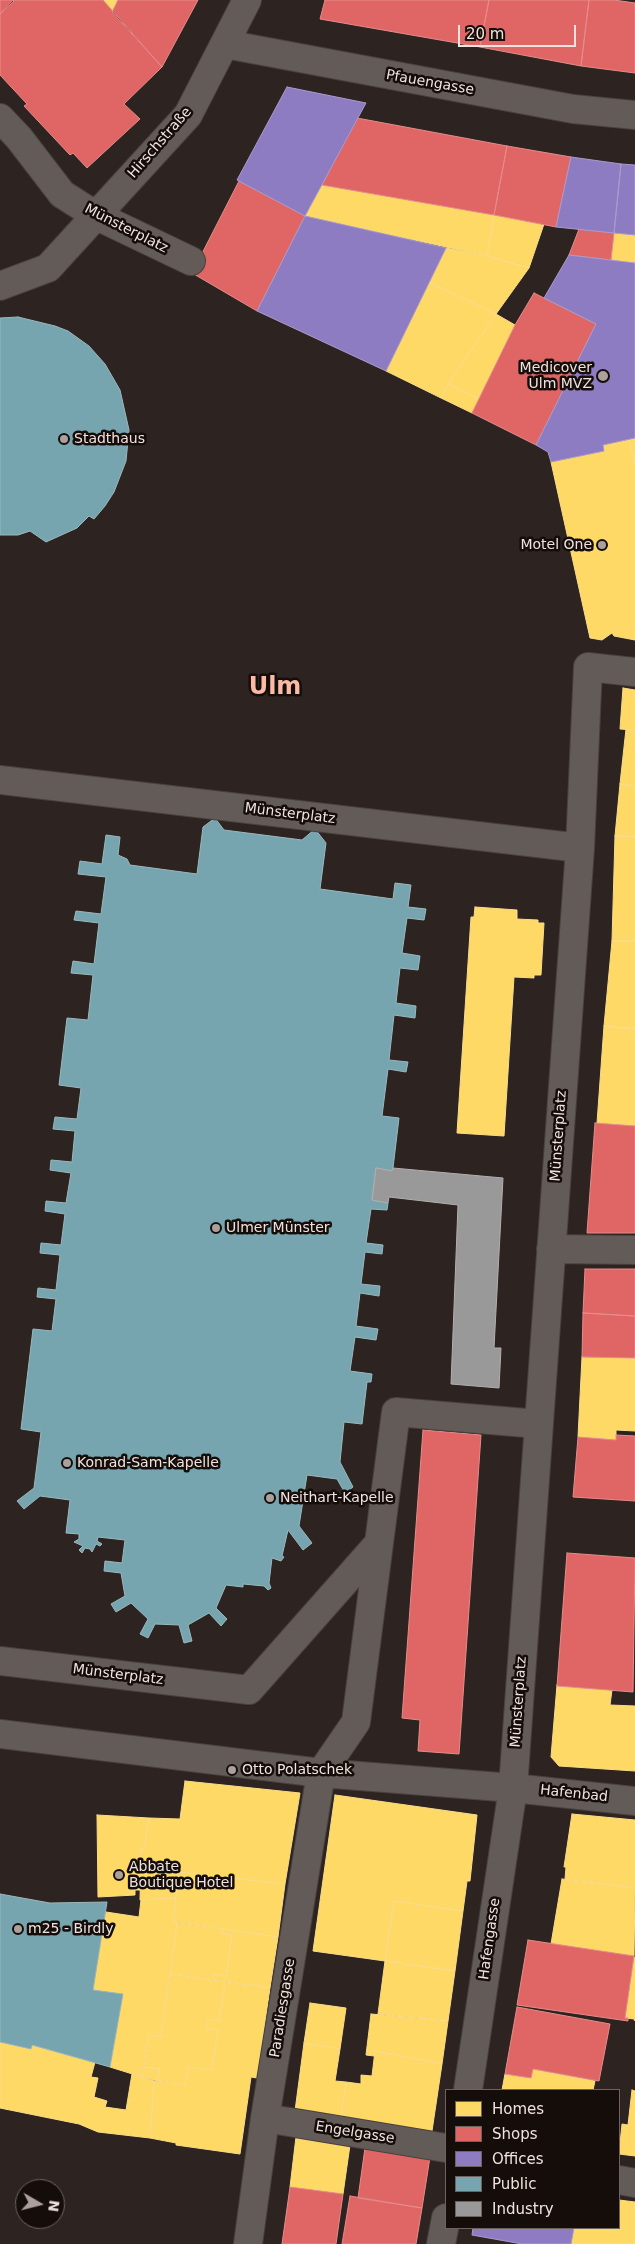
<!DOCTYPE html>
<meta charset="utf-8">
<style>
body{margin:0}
#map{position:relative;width:635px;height:2244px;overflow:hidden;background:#2d2421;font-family:"DejaVu Sans",sans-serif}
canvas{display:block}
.legend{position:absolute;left:445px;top:2089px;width:175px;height:140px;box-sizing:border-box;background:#150d0a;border:1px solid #6d635f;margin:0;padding:6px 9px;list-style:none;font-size:15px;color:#f0e3df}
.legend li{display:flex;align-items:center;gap:10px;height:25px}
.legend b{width:25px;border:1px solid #6d635f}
.north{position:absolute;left:15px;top:2179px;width:50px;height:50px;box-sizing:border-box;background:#150d0a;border:1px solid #6d635f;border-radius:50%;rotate:98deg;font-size:14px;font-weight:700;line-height:20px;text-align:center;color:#f0e3df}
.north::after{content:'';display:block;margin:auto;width:18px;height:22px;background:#aca09c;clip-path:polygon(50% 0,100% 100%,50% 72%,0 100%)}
.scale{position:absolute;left:458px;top:25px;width:118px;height:22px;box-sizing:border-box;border:2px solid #f0e3df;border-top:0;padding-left:6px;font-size:15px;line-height:18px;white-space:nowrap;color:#f0e3df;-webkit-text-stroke:4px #150d0a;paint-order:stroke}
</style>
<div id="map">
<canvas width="635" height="2244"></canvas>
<ul class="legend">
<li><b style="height:14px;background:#ffd966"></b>Homes</li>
<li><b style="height:14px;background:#e06666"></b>Shops</li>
<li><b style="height:14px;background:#8e7cc3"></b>Offices</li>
<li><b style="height:14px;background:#76a5af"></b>Public</li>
<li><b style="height:14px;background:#999"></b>Industry</li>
</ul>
<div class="north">N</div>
<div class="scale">20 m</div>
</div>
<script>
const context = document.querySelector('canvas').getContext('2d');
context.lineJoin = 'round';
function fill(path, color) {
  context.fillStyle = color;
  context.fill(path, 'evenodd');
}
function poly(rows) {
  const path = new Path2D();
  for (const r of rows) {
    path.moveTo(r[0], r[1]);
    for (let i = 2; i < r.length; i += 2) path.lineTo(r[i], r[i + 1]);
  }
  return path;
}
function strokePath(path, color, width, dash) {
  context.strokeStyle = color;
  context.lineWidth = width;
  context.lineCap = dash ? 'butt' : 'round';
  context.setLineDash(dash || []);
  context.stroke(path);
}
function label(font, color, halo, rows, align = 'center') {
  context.font = font + ' "DejaVu Sans",sans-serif';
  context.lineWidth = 5;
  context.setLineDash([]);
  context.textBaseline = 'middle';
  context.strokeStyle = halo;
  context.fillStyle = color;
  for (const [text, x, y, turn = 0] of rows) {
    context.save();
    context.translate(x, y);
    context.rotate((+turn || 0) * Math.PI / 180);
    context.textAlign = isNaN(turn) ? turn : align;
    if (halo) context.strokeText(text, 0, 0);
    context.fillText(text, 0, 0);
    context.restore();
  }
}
const homes = poly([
 [103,0,118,0,112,12,103,0],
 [322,185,494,215,487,256,305,216,322,185],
 [494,215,544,224,529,268,487,256,494,215],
 [614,233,635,235,635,263,611,260,614,233],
 [446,248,487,256,529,268,496,314,429,282,446,248],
 [429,282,496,314,448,384,441,398,386,371,429,282],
 [496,314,515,325,479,399,448,384,496,314],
 [448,384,479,399,472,413,441,398,448,384],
 [635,438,635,466,629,439,635,438],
 [629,439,635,466,635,640,614,636,612,633,602,640,590,638,551,462,604,451,603,445,629,439],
 [623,688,635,690,635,730,620,729,623,688],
 [626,729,635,730,635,786,620,784,626,729],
 [620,784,635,786,635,837,615,836,620,784],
 [615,836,635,837,635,941,612,941,615,836],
 [475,907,517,910,517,919,538,920,538,923,544,923,541,975,534,975,534,978,514,977,504,1136,457,1133,471,917,474,917,475,907],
 [612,941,635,941,635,1029,604,1026,612,941],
 [604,1026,635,1029,635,1126,597,1123,604,1026],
 [582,1357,635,1358,635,1431,616,1430,616,1440,578,1437,582,1357],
 [557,1685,612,1690,610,1705,635,1706,635,1771,559,1766,551,1757,557,1685],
 [185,1781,300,1793,285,1884,178,1872,176,1898,140,1900,141,1849,144,1849,149,1818,180,1819,185,1781],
 [335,1795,477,1815,470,1881,467,1881,463,1911,394,1901,385,1961,313,1951,335,1795],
 [572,1814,635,1820,635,1888,565,1879,566,1867,564,1867,572,1814],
 [97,1815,149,1818,144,1849,141,1849,140,1890,135,1890,135,1895,98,1897,97,1815],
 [178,1872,285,1884,278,1937,174,1922,178,1872],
 [562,1879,635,1888,634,1956,551,1944,562,1879],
 [176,1898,174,1922,177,1923,161,2037,149,2035,142,2077,110,2067,123,1994,93,1990,106,1912,139,1917,141,1900,176,1898],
 [394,1901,463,1911,455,1971,385,1961,394,1901],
 [177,1923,222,1929,222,1934,232,1935,226,1976,214,1974,213,1980,170,1974,177,1923],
 [222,1929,278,1937,270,1988,213,1980,214,1974,226,1976,232,1935,222,1934,222,1929],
 [634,1957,635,1958,635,2021,634,2019,625,2018,634,1957],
 [385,1961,455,1971,448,2021,378,2014,385,1961],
 [170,1974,225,1982,219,2021,207,2019,206,2028,218,2030,212,2070,188,2067,185,2085,158,2081,160,2069,144,2067,149,2035,161,2037,170,1974],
 [225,1982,270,1988,257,2078,251,2077,240,2154,176,2145,176,2143,150,2138,154,2081,185,2085,188,2067,212,2070,218,2030,206,2028,207,2019,219,2021,225,1982],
 [310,2003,346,2008,340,2049,304,2043,310,2003],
 [371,2014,448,2021,442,2064,375,2051,374,2056,366,2055,371,2014],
 [0,2042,31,2049,32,2045,95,2062,91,2077,98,2078,94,2097,107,2101,105,2107,126,2110,132,2074,154,2081,150,2138,98,2132,79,2124,0,2108,0,2042],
 [304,2043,340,2049,335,2081,346,2082,341,2117,295,2111,304,2043],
 [375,2051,442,2064,432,2131,341,2117,346,2082,361,2084,361,2075,372,2076,375,2051],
 [144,2067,160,2069,158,2081,142,2077,144,2067],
 [533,2069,595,2081,593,2090,502,2090,505,2074,531,2078,533,2069],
 [632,2090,635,2091,635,2156,619,2154,622,2124,628,2125,632,2090],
 [296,2137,350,2145,343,2194,290,2187,296,2137],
 [619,2200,635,2202,635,2244,571,2244,574,2228,619,2228,619,2200]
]);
fill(homes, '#ffd966');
strokePath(homes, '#fadc8a', 1);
const shops = poly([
 [0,0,13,0,14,1,0,14,0,0],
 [13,0,103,0,162,67,124,104,140,119,87,168,73,153,70,155,24,106,27,104,0,75,0,14,13,0],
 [118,0,198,0,162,67,112,12,118,0],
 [325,0,489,0,480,47,320,19,325,0],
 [489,0,589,0,581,66,480,47,489,0],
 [589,0,614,0,635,3,635,73,581,66,589,0],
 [357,118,507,146,494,215,322,185,357,118],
 [507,146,571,157,556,227,494,215,507,146],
 [239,181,305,216,257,311,192,273,239,181],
 [579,229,614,233,611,260,569,255,579,229],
 [534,293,596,324,536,445,472,413,515,325,534,293],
 [595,1123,635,1126,635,1233,587,1233,595,1123],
 [585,1269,635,1269,635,1316,583,1313,585,1269],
 [583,1313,635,1316,635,1358,582,1357,583,1313],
 [423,1430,481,1435,459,1754,418,1751,420,1720,402,1718,423,1430],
 [616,1435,635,1436,635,1501,573,1497,578,1437,616,1440,616,1435],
 [567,1553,635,1558,633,1692,557,1686,567,1553],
 [528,1940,634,1956,625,2018,628,2018,628,2021,517,2005,528,1940],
 [517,2007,610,2024,599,2081,533,2069,531,2078,505,2074,517,2007],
 [365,2148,430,2157,422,2208,358,2198,365,2148],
 [290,2187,343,2194,336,2244,282,2244,290,2187],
 [350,2196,422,2208,416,2244,342,2244,350,2196]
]);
fill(shops, '#e06666');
strokePath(shops, '#e58c8a', 1);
const offices = poly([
 [287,87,366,103,305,216,237,180,287,87],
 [571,157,621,164,614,233,556,227,571,157],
 [621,164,635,165,635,235,614,233,621,164],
 [305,216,446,248,386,371,257,311,305,216],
 [569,255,635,263,635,438,603,445,604,451,551,462,548,452,536,445,596,324,544,298,569,255],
 [473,2228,574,2228,571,2244,522,2244,472,2235,473,2228]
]);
fill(offices, '#8e7cc3');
strokePath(offices, '#ab9bcb', 1);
const public = poly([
 [18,317,55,326,68,331,89,346,105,364,120,390,129,430,126,461,114,492,105,506,94,519,89,516,77,528,46,542,30,531,18,535,0,535,0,318,18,317],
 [215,818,224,830,302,840,315,829,326,843,320,889,393,899,395,883,411,885,408,907,426,909,424,920,407,918,402,953,420,956,418,970,400,968,396,1003,416,1006,415,1018,394,1015,389,1060,408,1062,406,1072,388,1069,382,1116,399,1118,393,1168,392,1171,376,1168,372,1200,388,1203,387,1210,371,1209,366,1243,383,1245,382,1254,365,1252,361,1284,380,1286,379,1296,360,1293,356,1326,378,1329,376,1340,355,1337,350,1371,372,1374,371,1382,367,1382,362,1424,344,1422,340,1462,353,1487,345,1493,337,1479,307,1475,299,1526,312,1543,303,1550,288,1530,282,1556,284,1557,281,1561,272,1558,269,1583,271,1588,268,1590,264,1586,243,1584,243,1587,226,1585,216,1608,227,1619,221,1626,209,1613,188,1625,192,1641,184,1643,179,1625,155,1624,148,1638,140,1634,148,1619,131,1603,116,1612,111,1604,125,1596,121,1573,104,1571,105,1561,122,1563,125,1540,98,1537,97,1541,102,1544,100,1546,96,1544,92,1552,90,1549,85,1548,82,1553,79,1550,83,1546,74,1542,79,1539,79,1534,66,1533,70,1500,40,1496,24,1509,17,1501,34,1488,41,1432,21,1429,33,1329,52,1331,56,1299,37,1297,38,1288,56,1290,60,1255,40,1253,41,1243,61,1245,65,1214,45,1211,46,1201,66,1203,71,1173,50,1170,51,1160,72,1162,75,1131,53,1129,55,1117,77,1119,81,1088,59,1085,67,1018,88,1020,93,975,71,973,73,961,94,964,99,923,74,920,76,911,101,914,106,877,78,874,80,861,102,864,106,835,120,837,118,855,127,859,130,865,197,874,203,827,215,818],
 [0,1894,50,1903,107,1902,93,1990,123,1994,110,2067,32,2045,31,2049,0,2042,0,1894]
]);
fill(public, '#76a5af');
strokePath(public, '#9bb8bd', 1);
const industry = poly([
 [376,1168,392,1171,393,1168,503,1178,494,1348,501,1348,499,1388,451,1384,458,1205,389,1197,388,1203,372,1200,376,1168]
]);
fill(industry, '#999');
strokePath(industry, '#b3afae', 1);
const street = poly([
 [225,44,573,109,635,115],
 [0,118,19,138,62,194,95,215,191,261],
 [0,286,48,268,188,115,247,0],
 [0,780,580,848],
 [551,1249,635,1250],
 [0,1661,249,1690,379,1543,396,1412,538,1424],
 [0,1734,321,1773,513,1788,635,1801],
 [468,2090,513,1788,580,848,588,667,635,672],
 [265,2118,446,2148],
 [619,2180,635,2183],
 [248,2244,265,2118,321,1773,356,1722,379,1543],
 [441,2244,446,2218]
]);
strokePath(street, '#49413d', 30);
strokePath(street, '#635b58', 28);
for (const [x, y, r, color] of [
 [603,376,6,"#aca09c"],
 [64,439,5,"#aca09c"],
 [602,545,5,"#aca09c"],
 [216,1228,5,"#aca09c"],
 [67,1463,5,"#aca09c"],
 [270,1498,5,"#aca09c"],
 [232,1770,5,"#aca09c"],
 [119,1875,5,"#aca09c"],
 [18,1929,5,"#aca09c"]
]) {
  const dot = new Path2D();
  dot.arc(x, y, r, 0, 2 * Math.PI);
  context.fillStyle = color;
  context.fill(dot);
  strokePath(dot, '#150d0a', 2);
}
label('14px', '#f0e3df', '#150d0a', [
 ["Pfauengasse",430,83,10],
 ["Hirschstraße",160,143,-49],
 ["Münsterplatz",126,229,27],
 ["Münsterplatz",290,814,7],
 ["Münsterplatz",559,1136,-86],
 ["Münsterplatz",118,1675,7],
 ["Münsterplatz",519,1702,-86],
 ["Hafenbad",574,1794,6],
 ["Hafengasse",490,1939,-82],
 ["Paradiesgasse",283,2008,-81],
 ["Engelgasse",355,2133,9]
]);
label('14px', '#f0e3df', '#150d0a', [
 ["Medicover",592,368,"right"],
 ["Ulm MVZ",592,384,"right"],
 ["Stadthaus",74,439],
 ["Motel One",592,545,"right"],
 ["Ulmer Münster",226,1228],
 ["Konrad-Sam-Kapelle",77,1463],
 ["Neithart-Kapelle",280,1498],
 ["Otto Polatschek",242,1770],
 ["Abbate",129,1867],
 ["Boutique Hotel",129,1883],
 ["m25 - Birdly",28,1929]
], 'left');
label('bold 24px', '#fabaa5', '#150d0a', [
 ["Ulm",275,688]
]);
</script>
